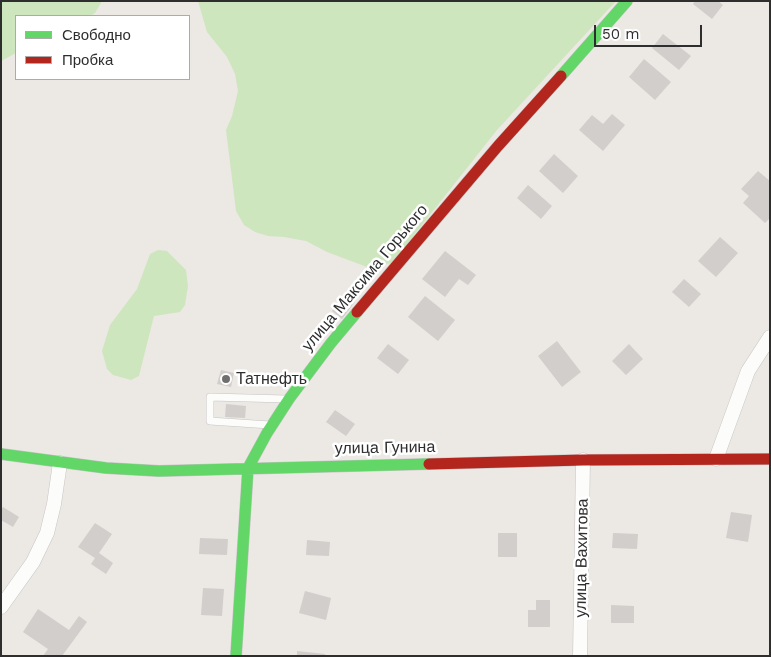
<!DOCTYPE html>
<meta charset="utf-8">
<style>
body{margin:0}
#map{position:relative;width:771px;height:657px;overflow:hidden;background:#ece8e4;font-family:"Work Sans",sans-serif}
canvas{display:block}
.frame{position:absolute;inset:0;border:2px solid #2e2e2e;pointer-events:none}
.legend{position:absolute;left:15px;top:15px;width:175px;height:65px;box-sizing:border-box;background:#fff;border:1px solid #ababab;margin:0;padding:6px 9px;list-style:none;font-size:15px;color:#2e2e2e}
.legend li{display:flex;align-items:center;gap:10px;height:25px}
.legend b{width:25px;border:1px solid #ababab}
.scale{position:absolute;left:594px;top:25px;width:108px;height:22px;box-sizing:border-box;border:2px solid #2e2e2e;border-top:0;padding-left:6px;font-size:15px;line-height:18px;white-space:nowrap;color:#2e2e2e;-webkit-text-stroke:4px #fff;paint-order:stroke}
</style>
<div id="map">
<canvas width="771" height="657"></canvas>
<div class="frame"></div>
<ul class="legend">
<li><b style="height:6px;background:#63d668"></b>Свободно</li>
<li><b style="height:6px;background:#b3261e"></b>Пробка</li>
</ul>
<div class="scale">50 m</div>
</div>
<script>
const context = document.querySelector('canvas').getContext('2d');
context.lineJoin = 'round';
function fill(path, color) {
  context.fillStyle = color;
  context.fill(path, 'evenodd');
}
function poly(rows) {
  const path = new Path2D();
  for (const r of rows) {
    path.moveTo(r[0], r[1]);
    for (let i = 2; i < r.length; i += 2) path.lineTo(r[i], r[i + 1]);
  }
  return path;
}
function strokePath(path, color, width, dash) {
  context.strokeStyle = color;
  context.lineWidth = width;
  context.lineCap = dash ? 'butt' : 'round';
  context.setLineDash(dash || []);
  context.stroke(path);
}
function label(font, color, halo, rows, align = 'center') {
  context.font = font + ' "Work Sans",sans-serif';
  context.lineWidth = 5;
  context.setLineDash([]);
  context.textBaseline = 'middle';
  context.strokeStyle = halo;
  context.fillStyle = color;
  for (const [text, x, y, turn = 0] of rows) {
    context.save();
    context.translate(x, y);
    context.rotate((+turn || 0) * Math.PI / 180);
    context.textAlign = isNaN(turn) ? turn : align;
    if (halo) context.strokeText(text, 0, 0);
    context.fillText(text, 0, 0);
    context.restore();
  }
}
fill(poly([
 [1,1,102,1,95,13,90,16,16,16,16,53,1,61],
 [198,1,616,1,497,130,392,263,367,267,327,252,306,241,284,237,268,236,255,232,244,225,236,211,226,130,232,116,238,91,235,74,227,57,207,32],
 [158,250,167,251,186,270,188,286,185,305,180,312,154,316,139,376,131,380,113,375,107,369,102,351,110,325,137,289,150,254]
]), '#cee6be');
fill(poly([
 [695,1,718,1,723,5,712,19,693,4],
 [663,34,691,56,679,70,652,48],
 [644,59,671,82,655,100,629,77],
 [612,114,625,125,603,151,579,130,592,115,603,124],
 [554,154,578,176,563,193,539,171],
 [758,171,770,181,770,218,765,223,743,203,749,196,741,189],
 [528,185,552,206,541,219,517,198],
 [720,237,738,253,716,277,698,261],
 [445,251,476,275,468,285,459,279,445,297,422,279],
 [684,279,701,294,689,307,672,292],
 [345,294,355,302,342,319,332,311],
 [425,296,455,320,438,341,408,317],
 [557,341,581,372,562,387,538,356],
 [388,344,409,360,398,374,377,358],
 [629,344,643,359,626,375,612,361],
 [221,370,234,373,231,387,217,384],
 [226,404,246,406,245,418,225,417],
 [335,410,355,424,346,436,326,422],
 [3,507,19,517,13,527,1,520,1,510],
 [731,512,752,515,748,542,726,538],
 [95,523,112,534,99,553,113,563,106,574,91,564,95,558,78,547],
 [498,533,517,533,517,557,498,557],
 [613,533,638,534,637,549,612,548],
 [200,538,228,539,227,555,199,554],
 [307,540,330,542,329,556,306,555],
 [203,588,224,589,222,616,201,615],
 [305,591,331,598,326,620,299,613],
 [536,600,550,600,550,627,528,627,528,610,536,610],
 [611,605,634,606,634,623,611,623],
 [38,609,69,630,79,616,87,622,62,656,43,656,48,649,23,632],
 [297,651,325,654,325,656,297,656]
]), '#d1cecb');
const lane = poly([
 [270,425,210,421,210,397,286,399]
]);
const street = poly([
 [716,459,748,371,770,337],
 [1,607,33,562,47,533,54,504,60,463],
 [580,656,583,460]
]);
const fast = poly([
 [561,76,627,1],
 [1,454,106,468,159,471,429,464],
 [236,656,248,468,267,433,289,399,331,343,357,312]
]);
const jam = poly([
 [357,312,498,146,561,76],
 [429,464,583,460,770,459]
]);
strokePath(lane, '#c5c4c5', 8);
strokePath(street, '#c5c4c5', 15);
strokePath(fast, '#c5c4c5', 12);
strokePath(jam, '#c5c4c5', 12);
strokePath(lane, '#fcfcfb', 7);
strokePath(street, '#fcfcfb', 14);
strokePath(fast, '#63d668', 11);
strokePath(jam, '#b3261e', 11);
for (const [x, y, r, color] of [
 [226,379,5,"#706f6e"]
]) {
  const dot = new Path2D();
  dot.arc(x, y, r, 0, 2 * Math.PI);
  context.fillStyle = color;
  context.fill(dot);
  strokePath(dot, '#fff', 2);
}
label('16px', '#2e2e2e', '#fff', [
 ["улица Максима Горького",365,278,-50],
 ["улица Гунина",385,448,-1],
 ["улица Вахитова",582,558,-89]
]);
label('16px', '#2e2e2e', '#fff', [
 ["Татнефть",236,379]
], 'left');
</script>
